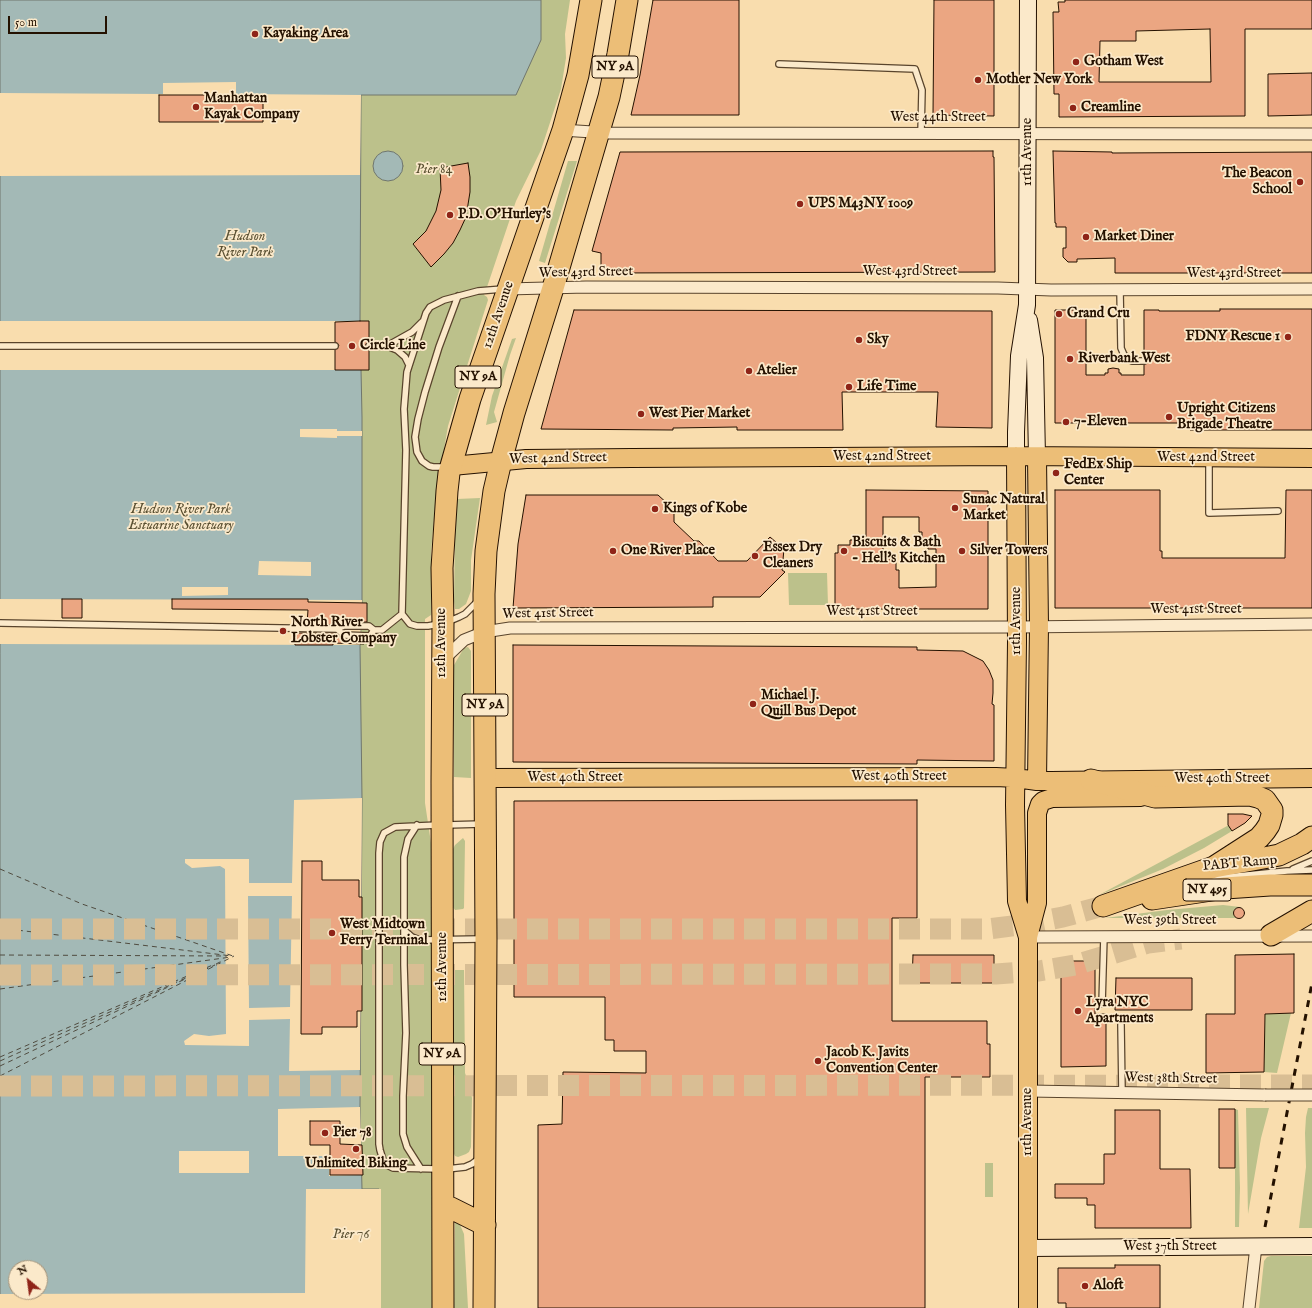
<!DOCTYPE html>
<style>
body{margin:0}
#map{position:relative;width:1312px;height:1308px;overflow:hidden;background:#f9ddae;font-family:"IM FELL English",serif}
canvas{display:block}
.north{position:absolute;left:8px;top:1260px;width:40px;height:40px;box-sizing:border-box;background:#fbe9ca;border:1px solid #a59379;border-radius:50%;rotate:331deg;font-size:11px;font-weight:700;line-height:16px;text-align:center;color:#241100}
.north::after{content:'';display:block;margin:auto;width:14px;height:18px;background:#8f2418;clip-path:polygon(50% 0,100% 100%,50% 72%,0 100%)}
.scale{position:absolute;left:8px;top:16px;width:99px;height:18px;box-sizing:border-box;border:2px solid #241100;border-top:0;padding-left:5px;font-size:12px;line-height:14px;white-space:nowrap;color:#241100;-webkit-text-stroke:3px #fbe9ca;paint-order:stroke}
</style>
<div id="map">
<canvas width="1312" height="1308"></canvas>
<div class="north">N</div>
<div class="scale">50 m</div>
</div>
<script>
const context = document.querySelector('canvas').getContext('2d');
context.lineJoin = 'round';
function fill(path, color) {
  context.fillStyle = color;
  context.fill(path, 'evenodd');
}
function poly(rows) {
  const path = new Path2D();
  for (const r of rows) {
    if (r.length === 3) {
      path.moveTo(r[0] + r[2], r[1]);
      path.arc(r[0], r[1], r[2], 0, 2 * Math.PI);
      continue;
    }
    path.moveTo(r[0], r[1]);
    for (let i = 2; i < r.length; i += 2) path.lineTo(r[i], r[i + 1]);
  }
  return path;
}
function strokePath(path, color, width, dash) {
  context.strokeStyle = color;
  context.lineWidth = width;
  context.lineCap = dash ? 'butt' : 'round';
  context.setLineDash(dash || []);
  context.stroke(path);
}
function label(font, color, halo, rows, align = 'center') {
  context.font = font + ' "IM FELL English",serif';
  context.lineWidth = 3.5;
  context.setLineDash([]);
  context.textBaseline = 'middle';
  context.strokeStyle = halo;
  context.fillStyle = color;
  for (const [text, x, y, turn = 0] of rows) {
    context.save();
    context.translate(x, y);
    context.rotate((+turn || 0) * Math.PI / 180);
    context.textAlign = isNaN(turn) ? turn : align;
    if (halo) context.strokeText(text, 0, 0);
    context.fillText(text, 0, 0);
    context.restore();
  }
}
fill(poly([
 [0,0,570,0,565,34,566,58,561,89,541,150,516,201,486,290,484,295,487,297,488,300,448,426,436,496,431,553,431,615,425,619,425,803,431,843,432,1308,0,1308,0,1193,360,1107,360,1089],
 [16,1268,40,1268,40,1292,16,1292],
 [568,161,577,161,545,263,539,261],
 [516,338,510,355,494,412,497,422,486,425,492,396,512,339],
 [480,498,471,560,471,591,466,604,459,609,455,609,454,601,455,529,457,499],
 [788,573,827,573,828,605,789,605],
 [468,647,471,651,471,778,454,777,454,665,464,648],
 [1229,825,1232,831,1204,848,1163,869,1099,895],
 [463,838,465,841,464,908,463,909,455,910,453,907,453,849,455,845],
 [1223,905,1240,907,1241,908,1236,908,1233,911,1234,916,1237,918,1105,918,1167,910],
 [454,970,464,970,465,1073,469,1084,472,1098,471,1147,469,1152,466,1154,458,1157,455,1156,454,1154],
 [1291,1013,1277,1073,1264,1072,1265,1014],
 [1246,1108,1269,1108,1261,1138,1248,1214],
 [1308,1108,1312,1108,1312,1228,1299,1228,1306,1167,1305,1133,1306,1117],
 [1235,1109,1238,1110,1240,1188,1239,1227,1235,1227],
 [985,1163,993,1163,993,1197,985,1197],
 [455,1220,458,1220,464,1234,468,1308,454,1308],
 [1271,1256,1312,1256,1312,1308,1259,1308,1264,1261,1267,1257]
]), '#bcc18b');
const water = poly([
 [0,0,541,0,541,40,516,95,361,95,360,321,362,417,362,603,360,645,362,798,360,1107,362,1189,379,1189,379,1308,0,1308,0,0],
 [16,1268,40,1268,40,1292,16,1292,16,1268],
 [388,166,15]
]);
fill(water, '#a3b9b6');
strokePath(water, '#70766d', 1);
fill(poly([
 [236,82,236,94,361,95,360,175,0,176,0,93,163,94,163,83],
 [0,321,360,321,361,370,0,370],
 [300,429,337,429,337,431,362,431,362,436,337,436,337,438,300,437],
 [259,561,311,562,311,576,258,575],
 [182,587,228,587,228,595,182,596],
 [0,599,362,600,360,645,0,644],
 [362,798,360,1070,289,1071,290,1019,249,1020,249,1046,185,1045,184,1041,194,1034,209,1036,226,1034,225,869,220,866,192,868,185,863,185,859,249,859,249,883,292,883,294,800],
 [248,896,292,896,290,1007,249,1008],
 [360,1107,362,1175,329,1176,329,1161,350,1161,350,1156,278,1156,278,1109],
 [179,1151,249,1151,249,1173,179,1173],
 [306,1189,381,1189,381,1308,0,1308,0,1294,305,1293]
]), '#f9ddae');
strokePath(poly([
 [0,869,82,904,233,956],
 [0,928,232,956],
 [0,955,227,956],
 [216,964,222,961],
 [0,989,231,957],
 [0,1057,215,964],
 [0,1061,195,974],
 [0,1066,215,965],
 [0,1076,234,956]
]), '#504c40', 1, [5, 4]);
const building = poly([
 [653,0,739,0,739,115,631,115,640,75,653,0],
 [934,0,994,0,994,116,933,115,934,0],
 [1065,0,1312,0,1312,29,1245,29,1245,116,1059,117,1059,94,1054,94,1053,12,1059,12,1058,2,1065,2,1065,0],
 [1210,29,1211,82,1099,82,1100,41,1136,41,1136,31,1210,29],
 [1312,73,1312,115,1268,116,1268,74,1312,73],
 [159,95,263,95,263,122,159,122,159,95],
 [993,151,993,157,994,157,995,272,605,273,605,268,601,268,601,253,592,251,620,152,993,151],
 [1053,151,1112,152,1112,153,1312,152,1312,273,1115,273,1115,258,1077,259,1077,262,1068,262,1063,257,1063,248,1066,248,1066,227,1056,227,1056,223,1055,223,1053,151],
 [468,163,470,177,470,192,466,217,460,230,453,243,444,254,431,267,413,244,426,231,436,211,441,190,440,168,468,163],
 [1220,309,1312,309,1312,430,1190,430,1190,423,1055,423,1055,310,1086,310,1086,375,1105,375,1105,373,1108,373,1108,369,1113,368,1119,369,1119,373,1121,373,1121,375,1144,375,1144,365,1148,361,1147,359,1144,357,1144,310,1159,310,1159,311,1220,311,1220,309],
 [574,310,992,311,992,428,936,427,938,392,842,392,843,430,737,430,737,427,673,428,673,430,541,429,574,310],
 [360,321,369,321,369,342,367,343,365,346,366,348,369,350,369,370,335,370,335,350,339,346,338,344,335,342,335,322,360,321],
 [866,490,988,491,988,609,835,609,835,553,838,553,838,545,850,545,850,540,866,540,866,490],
 [883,517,919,517,919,532,922,532,922,540,928,540,928,549,936,549,936,587,899,588,899,570,896,570,896,561,890,561,890,553,883,553,883,517],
 [1055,490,1160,490,1160,551,1162,551,1162,558,1285,558,1286,490,1312,490,1312,608,1055,608,1055,490],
 [526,495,658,495,669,505,669,508,674,514,674,522,694,541,699,541,718,561,747,561,770,537,784,549,782,570,785,572,760,597,713,597,713,607,513,608,518,544,526,495],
 [62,599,82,599,82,618,62,618,62,599],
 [172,599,308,599,308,602,367,603,367,622,344,622,336,625,307,624,308,610,172,609,172,599],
 [294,633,335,633,343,639,364,640,364,644,333,643,333,645,295,645,294,633],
 [513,645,917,647,917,650,963,651,983,661,989,670,993,680,993,693,992,704,994,705,994,761,917,760,917,764,513,762,513,645],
 [917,800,917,918,892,918,892,1021,987,1021,987,1044,990,1044,990,1077,925,1077,925,1308,538,1308,538,1125,562,1124,563,1072,646,1073,646,1051,614,1051,614,1040,605,1040,605,997,514,997,514,801,917,800],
 [1228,814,1243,814,1252,816,1245,823,1232,831,1228,825,1228,814],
 [302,861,322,861,322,880,359,880,359,897,362,897,362,1011,357,1011,357,1027,322,1027,322,1034,301,1034,302,861],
 [1239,913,5.5],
 [1294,954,1294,1013,1265,1014,1264,1072,1206,1073,1206,1014,1235,1014,1235,955,1294,954],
 [913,955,994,955,994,983,912,983,913,955],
 [1061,961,1095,961,1095,1014,1106,1014,1106,1066,1061,1067,1061,961],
 [1116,978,1192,978,1192,1010,1115,1010,1116,978],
 [1219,1109,1235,1109,1235,1168,1219,1168,1219,1109],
 [1115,1110,1160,1110,1160,1169,1190,1169,1191,1228,1095,1228,1095,1205,1087,1205,1087,1198,1055,1198,1055,1184,1104,1184,1104,1154,1115,1154,1115,1110],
 [310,1121,340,1121,340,1144,362,1145,363,1175,330,1175,330,1145,310,1145,310,1121],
 [1115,1265,1160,1265,1160,1308,1066,1308,1066,1303,1058,1303,1058,1268,1115,1268,1115,1265]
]);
fill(building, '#eba682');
strokePath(building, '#241100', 1);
strokePath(poly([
 [0,929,988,929,1027,924,1063,917,1103,906],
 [0,975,996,974,1039,971,1075,965,1148,943,1181,939],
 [0,1086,1312,1085]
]), '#d9be94', 21, [21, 10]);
const lane = poly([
 [779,64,915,69,922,90,921,133],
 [1120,290,1121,348,1124,355,1132,361,1144,361],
 [0,346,335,346],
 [369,346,387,346],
 [409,365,405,357,397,350,387,346,412,332,422,322],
 [1209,460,1209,513,1278,511],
 [446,467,433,467,429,466,422,461,417,452,415,437,418,419,425,392,439,347,458,296],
 [447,622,459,617,465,614,479,600],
 [0,623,337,629,344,626,369,626,374,630,382,630,402,614],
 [439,624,428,626,417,626,410,624,402,614,406,450,404,409,407,372,426,313,430,307,444,300,478,291,503,289],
 [337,629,344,635,370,636,374,630],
 [417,825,408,839,404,857,404,965,406,1033,403,1096,403,1134,407,1147,421,1169],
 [438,825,395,827,384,833,380,842,379,853,379,1144,380,1150,383,1160,387,1165,393,1168,439,1169],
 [446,825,482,824],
 [1293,869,1312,861],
 [1207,879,1287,871,1312,870],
 [405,931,412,937,420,940,481,939],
 [1102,1004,1104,936],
 [1121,1025,1122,1093],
 [447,1169,465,1167,472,1164,480,1158]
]);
const street = poly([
 [563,130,577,131,609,133,1312,134],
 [507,289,586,287,998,288,1051,290,1312,289],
 [444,659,464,640,484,632,510,628,1017,627,1312,624],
 [1028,937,1312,936],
 [1029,1091,1265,1095],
 [1249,1308,1256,1246]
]);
const secondary = poly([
 [1029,320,1035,358,1037,457],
 [1016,456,1016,432,1019,356,1027,305,1028,0],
 [1028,1248,1312,1246]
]);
const primary = poly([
 [1016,456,1017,642,1015,805,1017,901,1028,937,1028,1308],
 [1037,457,1039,626,1037,781],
 [452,466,526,459,632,458,1016,456,1312,458],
 [485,778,996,777,1016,778,1037,781,1051,781,1312,778],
 [1028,937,1037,903,1037,813,1040,804,1043,801,1052,798,1141,797]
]);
const highway = poly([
 [1091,780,1155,797,1250,795,1258,797,1265,800,1272,810,1272,815,1269,825,1265,831,1259,838,1214,867],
 [1152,899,1225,888,1270,885,1312,885],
 [1103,906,1214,867,1269,857,1279,855,1302,844,1312,837],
 [1271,935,1312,911],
 [443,1207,451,1208,485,1225],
 [443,1308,442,782,443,623,442,568,447,491,449,473,470,399,563,130,578,75,591,0],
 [484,1308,486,939,484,594,486,551,494,491,501,461,514,413,553,288,609,97,618,54,627,0]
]);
strokePath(lane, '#59442c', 8);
strokePath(street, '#59442c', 13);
strokePath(secondary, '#241100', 18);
strokePath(primary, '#241100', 20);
strokePath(highway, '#241100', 23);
strokePath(lane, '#fbe9ca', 5.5);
strokePath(street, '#fbe9ca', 11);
strokePath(secondary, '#fbe9ca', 16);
strokePath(primary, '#ecbe77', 18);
strokePath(highway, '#ecbe77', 21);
strokePath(poly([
 [1265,1227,1312,983]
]), '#241100', 3, [7, 7]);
const streetBridge = poly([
 [1265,1095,1312,1095]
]);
strokePath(streetBridge, '#59442c', 13, []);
strokePath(streetBridge, '#fbe9ca', 11);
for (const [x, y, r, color] of [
 [255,34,4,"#8f2418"],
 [1076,62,4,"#8f2418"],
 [978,80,4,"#8f2418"],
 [196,107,4,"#8f2418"],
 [1073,108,4,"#8f2418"],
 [1300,182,4,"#8f2418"],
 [800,204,4,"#8f2418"],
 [450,215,4,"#8f2418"],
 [1086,237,4,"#8f2418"],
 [1059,314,4,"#8f2418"],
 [1288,337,4,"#8f2418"],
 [859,340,4,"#8f2418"],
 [352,346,4,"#8f2418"],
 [1070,359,4,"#8f2418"],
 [749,371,4,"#8f2418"],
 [849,387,4,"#8f2418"],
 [641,414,4,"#8f2418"],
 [1169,417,4,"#8f2418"],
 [1066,422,4,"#8f2418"],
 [1056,473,4,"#8f2418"],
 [955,508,4,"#8f2418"],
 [655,509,4,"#8f2418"],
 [613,551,4,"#8f2418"],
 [844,551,4,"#8f2418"],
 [962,551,4,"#8f2418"],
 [755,556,4,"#8f2418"],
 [283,631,4,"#8f2418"],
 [753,704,4,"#8f2418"],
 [332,933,4,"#8f2418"],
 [1078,1011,4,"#8f2418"],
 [818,1061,4,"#8f2418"],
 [325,1133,4,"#8f2418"],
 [356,1149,4,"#8f2418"],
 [1085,1286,4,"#8f2418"]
]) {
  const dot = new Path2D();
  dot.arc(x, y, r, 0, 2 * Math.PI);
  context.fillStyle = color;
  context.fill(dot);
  strokePath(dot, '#fbe9ca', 1.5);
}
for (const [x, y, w] of [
 [615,67,46],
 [478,377,46],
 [485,705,46],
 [1207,890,48],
 [442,1054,46]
]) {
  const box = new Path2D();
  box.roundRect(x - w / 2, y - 11, w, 22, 3);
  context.fillStyle = '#fbe9ca';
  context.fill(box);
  strokePath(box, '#241100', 1);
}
label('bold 13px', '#241100', null, [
 ["NY 9A",615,67],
 ["NY 9A",478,377],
 ["NY 9A",485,705],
 ["NY 495",1207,890],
 ["NY 9A",442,1054]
]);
label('bold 14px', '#241100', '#fbe9ca', [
 ["Kayaking Area",263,34],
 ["Gotham West",1084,62],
 ["Mother New York",986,80],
 ["Manhattan",204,99],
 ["Kayak Company",204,115],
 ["Creamline",1081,108],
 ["The Beacon",1292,174,"right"],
 ["School",1292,190,"right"],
 ["UPS M43NY 1009",808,204],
 ["P.D. O'Hurley's",458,215],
 ["Market Diner",1094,237],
 ["Grand Cru",1067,314],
 ["FDNY Rescue 1",1280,337,"right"],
 ["Sky",867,340],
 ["Circle Line",360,346],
 ["Riverbank West",1078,359],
 ["Atelier",757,371],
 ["Life Time",857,387],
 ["Upright Citizens",1177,409],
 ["Brigade Theatre",1177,425],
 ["West Pier Market",649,414],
 ["7-Eleven",1074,422],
 ["FedEx Ship",1064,465],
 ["Center",1064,481],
 ["Sunac Natural",963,500],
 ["Market",963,516],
 ["Kings of Kobe",663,509],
 ["Biscuits & Bath",852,543],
 ["- Hell's Kitchen",852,559],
 ["Essex Dry",763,548],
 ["Cleaners",763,564],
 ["One River Place",621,551],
 ["Silver Towers",970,551],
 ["North River",291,623],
 ["Lobster Company",291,639],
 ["Michael J.",761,696],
 ["Quill Bus Depot",761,712],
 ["West Midtown",340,925],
 ["Ferry Terminal",340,941],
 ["Lyra NYC",1086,1003],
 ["Apartments",1086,1019],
 ["Jacob K. Javits",826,1053],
 ["Convention Center",826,1069],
 ["Pier 78",333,1133],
 ["Unlimited Biking",356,1164,"center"],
 ["Aloft",1093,1286]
], 'left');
label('14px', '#241100', '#fbe9ca', [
 ["West 44th Street",938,118],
 ["11th Avenue",1028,152,-90],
 ["West 43rd Street",910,272],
 ["West 43rd Street",586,273,-1],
 ["West 43rd Street",1234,274],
 ["12th Avenue",499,315,-71],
 ["West 42nd Street",882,457],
 ["West 42nd Street",1206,458],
 ["West 42nd Street",558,459,-1],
 ["West 41st Street",1196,610],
 ["West 41st Street",872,612],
 ["West 41st Street",548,614,-1],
 ["11th Avenue",1017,621,-90],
 ["12th Avenue",442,643,-90],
 ["West 40th Street",899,777],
 ["West 40th Street",575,778],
 ["West 40th Street",1222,779],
 ["PABT Ramp",1240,864,-5],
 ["West 39th Street",1170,921],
 ["12th Avenue",443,967,-90],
 ["West 38th Street",1171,1079,1],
 ["11th Avenue",1028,1122,-90],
 ["West 37th Street",1170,1247]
]);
label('italic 14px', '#594f31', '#fbe9ca', [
 ["Pier 84",434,170],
 ["Hudson",245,237],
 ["River Park",245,253],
 ["Hudson River Park",181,510],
 ["Estuarine Sanctuary",181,526],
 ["Pier 76",351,1235]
]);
</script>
